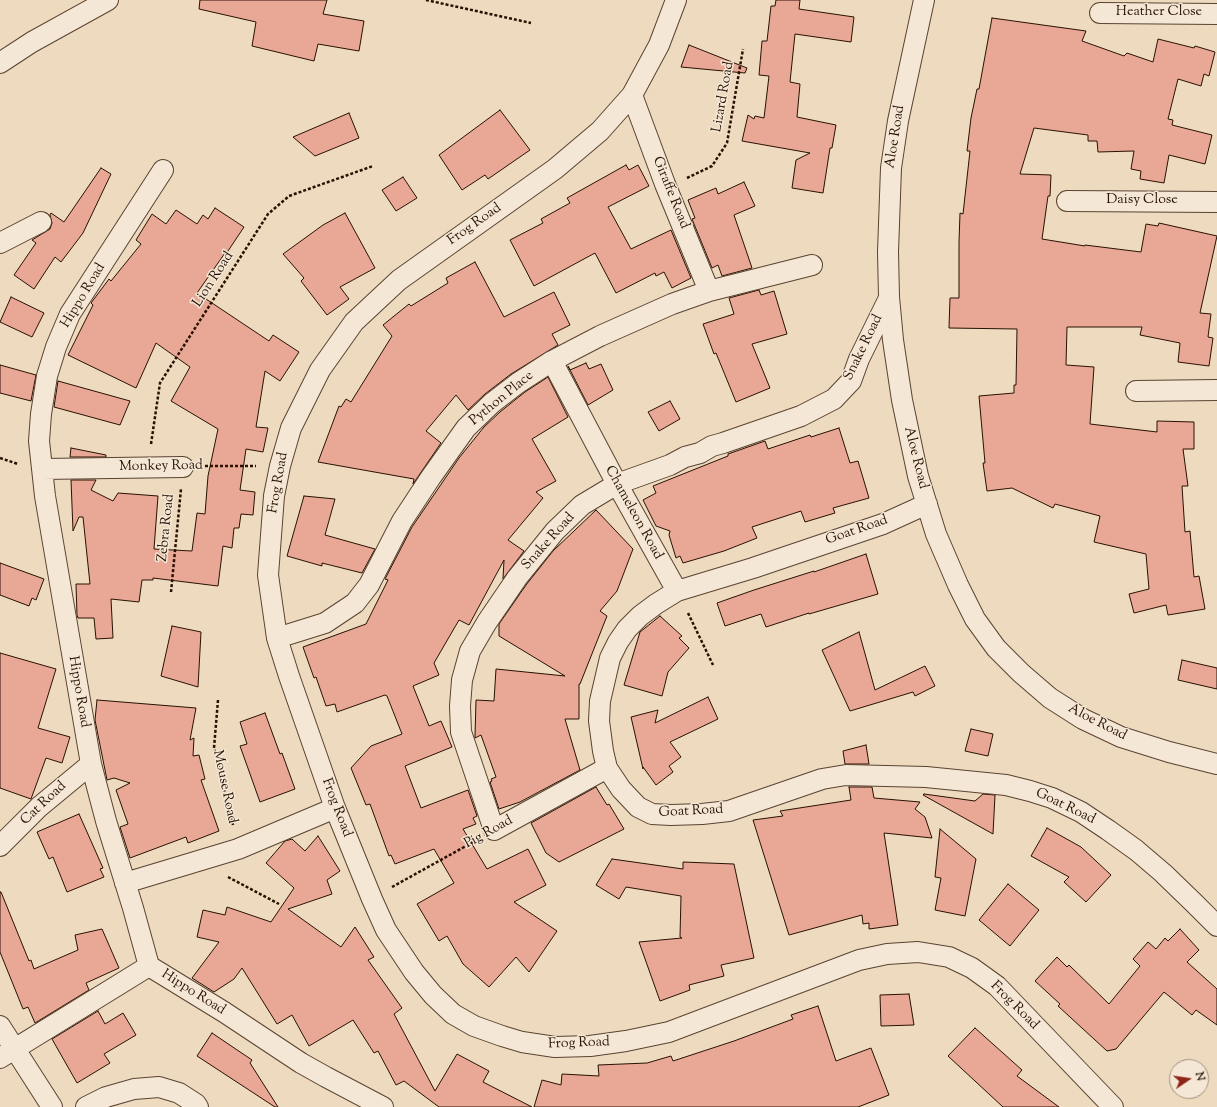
<!DOCTYPE html>
<style>
body{margin:0}
#map{position:relative;width:1217px;height:1107px;overflow:hidden;background:#eedabf;font-family:"Sorts Mill Goudy",serif}
canvas{display:block}
.north{position:absolute;left:1169px;top:1059px;width:40px;height:40px;box-sizing:border-box;background:#f4e7d5;border:1px solid #a29181;border-radius:50%;rotate:77deg;font-size:11px;font-weight:700;line-height:16px;text-align:center;color:#281102}
.north::after{content:'';display:block;margin:auto;width:14px;height:18px;background:#8f2418;clip-path:polygon(50% 0,100% 100%,50% 72%,0 100%)}
</style>
<div id="map">
<canvas width="1217" height="1107"></canvas>
<div class="north">N</div>
</div>
<script>
const context = document.querySelector('canvas').getContext('2d');
context.lineJoin = 'round';
function fill(path, color) {
  context.fillStyle = color;
  context.fill(path, 'evenodd');
}
function poly(rows) {
  const path = new Path2D();
  for (const r of rows) {
    path.moveTo(r[0], r[1]);
    for (let i = 2; i < r.length; i += 2) path.lineTo(r[i], r[i + 1]);
  }
  return path;
}
function strokePath(path, color, width, dash) {
  context.strokeStyle = color;
  context.lineWidth = width;
  context.lineCap = dash ? 'butt' : 'round';
  context.setLineDash(dash || []);
  context.stroke(path);
}
function label(font, color, halo, rows, align = 'center') {
  context.font = font + ' "Sorts Mill Goudy",serif';
  context.lineWidth = 3;
  context.setLineDash([]);
  context.textBaseline = 'middle';
  context.strokeStyle = halo;
  context.fillStyle = color;
  for (const [text, x, y, turn = 0] of rows) {
    context.save();
    context.translate(x, y);
    context.rotate((+turn || 0) * Math.PI / 180);
    context.textAlign = isNaN(turn) ? turn : align;
    if (halo) context.strokeText(text, 0, 0);
    context.fillText(text, 0, 0);
    context.restore();
  }
}
const building = poly([
 [200,0,327,0,323,14,364,21,359,51,318,44,314,61,252,46,256,22,199,9,200,0],
 [776,0,800,0,799,9,854,17,851,42,795,34,790,82,800,84,797,117,836,125,832,148,830,148,823,193,792,188,796,160,810,153,742,141,748,115,754,119,755,116,764,118,769,76,759,75,762,41,767,41,771,6,775,6,776,0],
 [992,18,1086,31,1082,41,1124,56,1127,53,1153,62,1158,39,1194,48,1195,46,1215,52,1209,76,1204,74,1201,86,1178,79,1168,119,1173,120,1172,125,1212,135,1205,164,1169,155,1164,183,1140,179,1141,171,1131,169,1134,151,1098,152,1097,141,1088,141,1088,135,1034,128,1020,174,1051,175,1050,196,1048,196,1042,239,1085,246,1085,245,1141,252,1146,224,1158,226,1159,223,1217,236,1200,313,1211,314,1208,337,1213,338,1209,366,1178,362,1180,343,1140,335,1142,327,1067,327,1066,365,1094,367,1090,424,1157,432,1157,421,1194,422,1194,449,1183,449,1188,486,1182,486,1185,532,1190,531,1194,577,1199,576,1205,609,1168,615,1166,605,1134,613,1129,594,1149,589,1146,554,1094,542,1100,516,1055,504,1053,508,1012,488,987,491,983,463,985,463,979,396,1014,393,1014,385,1016,385,1017,329,949,328,950,298,959,298,959,242,960,213,963,214,970,151,967,151,971,118,977,89,979,89,992,18],
 [689,45,747,68,745,73,681,67,689,45],
 [500,110,530,150,488,179,485,175,462,190,439,155,500,110],
 [349,113,359,138,315,156,293,137,349,113],
 [626,165,629,170,638,165,649,186,608,207,631,249,671,230,691,278,672,288,664,272,656,276,655,273,616,293,595,253,534,286,510,240,543,223,541,219,570,203,567,198,626,165],
 [101,168,111,174,83,233,61,262,55,257,34,289,14,275,36,243,32,240,50,229,52,223,50,215,51,213,64,222,101,168],
 [403,177,417,198,396,211,382,190,403,177],
 [744,182,755,206,734,215,752,268,722,276,718,265,712,268,692,219,695,218,688,200,716,188,718,194,744,182],
 [215,208,244,227,226,254,225,253,197,293,269,341,273,335,299,352,280,381,265,371,256,427,268,428,263,452,246,449,240,490,255,492,253,515,241,514,239,528,234,528,232,548,223,546,218,586,153,578,153,580,142,580,139,602,111,599,113,638,96,639,94,618,78,618,77,615,76,584,90,584,83,517,79,517,73,531,71,480,96,480,91,490,113,501,118,493,158,496,154,549,192,551,197,513,205,514,208,476,218,429,171,401,190,367,156,343,136,388,68,355,93,305,91,303,109,279,111,281,141,244,136,240,152,214,166,224,176,210,197,224,203,215,208,219,215,208],
 [345,213,375,268,340,287,349,299,327,315,301,281,304,278,283,254,323,225,345,213],
 [475,262,504,317,554,292,570,325,552,334,558,345,511,374,485,394,468,410,456,395,426,431,441,443,413,484,414,479,318,462,339,406,341,407,346,399,351,402,392,336,383,325,409,304,411,306,448,283,446,278,475,262],
 [759,290,761,295,774,291,787,334,752,344,770,388,736,402,716,353,714,354,703,324,734,314,729,298,759,290],
 [11,297,44,313,32,337,0,322,11,297],
 [586,363,589,369,601,364,613,390,588,405,568,366,570,370,586,363],
 [0,365,36,375,31,401,0,393,0,365],
 [548,377,568,417,532,439,556,481,536,492,543,498,508,540,524,551,503,579,504,560,469,625,459,620,434,663,439,675,413,686,429,726,441,721,452,747,405,766,421,808,468,790,477,816,473,818,476,824,463,829,487,869,528,849,546,885,514,902,557,931,529,972,516,957,489,987,463,964,447,936,439,941,417,904,454,883,434,849,395,864,391,855,389,856,370,804,366,805,351,768,371,746,402,734,387,696,385,695,337,712,335,704,326,706,316,677,314,678,303,647,366,624,388,580,385,579,412,527,459,458,484,427,500,412,525,392,548,377],
 [58,381,130,401,120,425,54,407,58,381],
 [670,401,680,419,659,431,648,412,670,401],
 [839,428,850,463,858,461,869,498,833,508,835,513,805,522,801,511,752,527,757,538,724,551,683,563,680,556,676,558,669,535,670,531,656,526,643,500,656,493,653,486,728,456,728,454,765,441,768,449,810,435,811,437,839,428],
 [71,448,106,455,106,457,70,457,71,448],
 [304,496,335,499,325,535,375,549,362,573,322,563,322,566,287,556,304,496],
 [596,510,633,549,617,591,600,611,607,616,580,684,579,684,579,719,565,719,580,770,520,802,499,809,490,782,492,781,491,779,496,777,481,735,475,738,475,736,476,700,494,701,496,669,565,676,499,636,499,624,526,585,553,551,596,510],
 [866,554,878,594,809,614,809,613,766,627,761,614,725,626,717,603,754,590,814,571,814,572,866,554],
 [0,563,44,579,36,600,32,598,29,606,0,595,0,563],
 [660,616,682,636,679,638,689,648,668,672,662,696,624,685,640,632,660,616],
 [172,626,201,632,198,687,161,676,172,626],
 [859,632,875,690,925,666,935,686,915,696,913,692,850,711,822,650,859,632],
 [0,653,56,669,38,728,70,737,62,763,46,758,31,799,0,788,0,653],
 [1182,660,1217,668,1217,689,1178,680,1182,660],
 [708,697,718,719,670,742,681,757,669,766,673,772,656,785,643,767,643,769,631,717,658,710,655,723,708,697],
 [97,700,196,708,190,740,194,738,193,756,199,755,205,779,201,780,219,831,188,843,186,837,130,858,120,827,128,824,116,790,130,783,114,778,107,780,95,720,97,700],
 [265,713,280,754,282,753,295,789,260,802,240,746,247,744,240,722,265,713],
 [971,729,993,734,988,756,965,751,971,729],
 [866,745,869,764,845,764,843,751,866,745],
 [596,787,607,805,609,804,624,829,559,862,546,853,531,823,596,787],
 [849,787,872,787,874,798,920,802,915,809,925,817,932,838,884,833,898,925,869,929,869,923,863,924,862,915,789,935,753,820,783,816,780,811,851,800,849,787],
 [924,794,975,801,983,794,995,795,993,834,923,795,924,794],
 [79,814,103,868,100,869,104,877,67,892,53,857,49,859,37,832,79,814],
 [1047,828,1081,847,1111,875,1086,902,1064,882,1069,877,1031,856,1047,828],
 [940,829,976,859,965,916,935,910,941,878,935,877,940,829],
 [318,836,340,871,327,880,332,894,288,909,341,947,355,927,374,957,368,960,402,1008,394,1014,435,1091,457,1054,489,1071,483,1082,532,1107,439,1107,404,1081,396,1085,378,1051,374,1053,353,1020,309,1046,292,1015,277,1024,242,968,234,979,214,992,192,978,219,942,197,937,203,910,225,915,227,907,271,922,294,888,266,863,285,841,292,839,305,851,318,836],
 [612,859,683,869,683,862,734,864,754,958,721,965,724,976,689,985,690,990,660,1001,639,942,682,938,680,937,681,896,626,887,619,899,596,885,612,859],
 [1008,884,1039,910,1010,946,979,920,1008,884],
 [0,892,1,892,29,961,31,960,34,969,78,950,75,935,102,929,119,968,86,983,89,990,35,1023,28,1007,23,1009,0,952,0,892],
 [1180,929,1199,950,1187,962,1217,989,1217,1025,1196,1010,1192,1015,1164,992,1116,1049,1107,1051,1058,1006,1060,1004,1035,981,1057,957,1067,967,1069,965,1109,1004,1140,966,1133,959,1148,942,1156,949,1165,938,1168,941,1180,929],
 [909,994,914,1025,881,1026,880,995,909,994],
 [818,1006,836,1061,871,1048,889,1095,858,1107,534,1107,542,1080,561,1085,562,1074,599,1076,598,1065,647,1063,671,1056,673,1061,734,1041,793,1019,791,1015,818,1006],
 [98,1011,105,1024,123,1013,136,1035,104,1054,110,1063,77,1083,52,1039,98,1011],
 [975,1028,1022,1070,1017,1076,1059,1107,1003,1107,948,1056,975,1028],
 [212,1033,252,1060,250,1063,278,1107,275,1107,197,1056,212,1033]
]);
fill(building, '#e9a796');
strokePath(building, '#281102', 1);
const minor = poly([
 [676,0,659,45,632,95,600,131,555,169,399,280,354,322,320,370,291,428,280,466,274,496,268,575,277,638,289,676,335,808,372,899,386,930,414,972,433,995,453,1014,474,1026,502,1036,522,1042,555,1047,590,1046,626,1041,669,1032,859,960,887,954,918,952,949,957,972,968,997,986,1113,1107],
 [924,0,898,121,891,168,888,252,889,297,893,340,902,400,918,476,936,534,958,585,975,619,996,648,1021,673,1050,698,1083,719,1121,737,1169,752,1217,764],
 [1100,13,1217,14],
 [0,63,32,42,108,0],
 [632,95,665,184,709,291],
 [163,170,70,314,56,347,47,376,41,414,39,441,45,496,91,764,106,821,133,908,149,966,224,1012,301,1063,326,1077,383,1107],
 [1067,201,1217,202],
 [0,243,41,222],
 [552,361,617,484,677,591],
 [1136,391,1217,390],
 [42,469,183,467],
 [927,504,883,524,753,568,677,591,656,604,640,616,627,629,618,642,610,658,600,701,599,721,603,751,607,768,621,789,638,807,652,814,671,815,702,814,729,811,822,779,846,775,926,777,1006,785,1030,791,1052,798,1081,812,1108,830,1136,850,1163,873,1194,903,1217,926],
 [277,638,325,623,355,603,369,585,402,521,431,477,466,428,492,403,518,383,552,361,600,336,672,304,709,291,812,265],
 [607,768,494,830,461,732,460,706,462,680,470,651,487,622,517,578,555,531,582,505,617,484,670,465,685,457,700,453,712,446,723,443,801,416,834,399,851,381,859,359,889,298],
 [0,846,39,807,91,764],
 [125,883,238,849,335,808],
 [0,1026,52,1107],
 [0,1058,149,966],
 [86,1107,106,1097,134,1089,159,1087,179,1093,196,1104,198,1107]
]);
strokePath(minor, '#5a4331', 22);
strokePath(poly([
 [426,0,531,23],
 [687,178,712,166,727,143,743,49],
 [151,444,160,383,268,214,289,196,373,166],
 [0,458,18,464],
 [205,466,256,466],
 [171,592,181,489],
 [688,613,713,665],
 [218,700,214,748,233,825],
 [228,877,279,904],
 [392,887,475,841]
]), '#281102', 2.5, [3, 2]);
strokePath(minor, '#f4e7d5', 20);
label('14px', '#281102', '#f4e7d5', [
 ["Heather Close",1159,13],
 ["Lizard Road",724,97,-80],
 ["Aloe Road",896,137,-81],
 ["Giraffe Road",670,193,68],
 ["Daisy Close",1142,201],
 ["Frog Road",475,225,-35],
 ["Lion Road",214,280,-57],
 ["Hippo Road",84,296,-59],
 ["Snake Road",864,348,-64],
 ["Python Place",502,399,-39],
 ["Aloe Road",915,458,76],
 ["Monkey Road",161,467,-1],
 ["Frog Road",279,483,-80],
 ["Chameleon Road",633,513,61],
 ["Zebra Road",167,528,-84],
 ["Goat Road",857,531,-19],
 ["Snake Road",549,542,-48],
 ["Hippo Road",78,692,80],
 ["Aloe Road",1097,723,27],
 ["Mouse Road",224,787,78],
 ["Cat Road",44,804,-43],
 ["Goat Road",1065,807,26],
 ["Frog Road",336,808,69],
 ["Goat Road",691,812,-3],
 ["Pig Road",489,833,-29],
 ["Hippo Road",193,993,32],
 ["Frog Road",1014,1006,45],
 ["Frog Road",579,1044,-2]
]);
</script>
